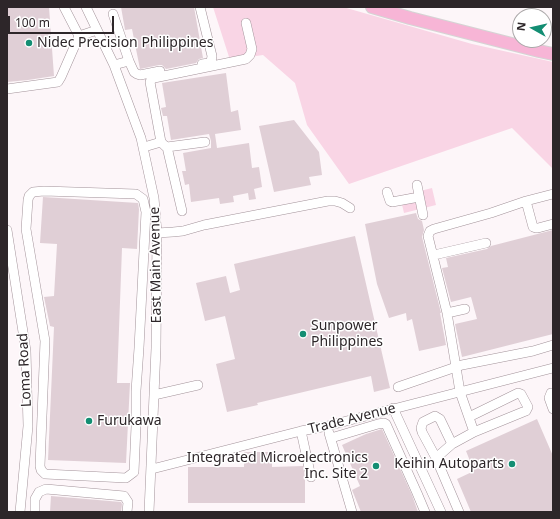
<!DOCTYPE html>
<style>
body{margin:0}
#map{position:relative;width:560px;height:519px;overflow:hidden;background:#fdf6f9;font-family:"Noto Sans",sans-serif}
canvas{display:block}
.frame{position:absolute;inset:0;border:8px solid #2d2629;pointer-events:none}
.north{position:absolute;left:512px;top:8px;width:40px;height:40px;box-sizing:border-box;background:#fff;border:1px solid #aba8a9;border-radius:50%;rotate:278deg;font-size:11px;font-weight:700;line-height:16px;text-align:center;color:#2d2629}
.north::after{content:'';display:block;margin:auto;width:14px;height:18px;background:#138e73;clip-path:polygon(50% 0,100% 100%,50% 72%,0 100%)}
.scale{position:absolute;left:8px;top:16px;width:106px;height:18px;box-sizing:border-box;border:2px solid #2d2629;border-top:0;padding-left:5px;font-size:12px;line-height:14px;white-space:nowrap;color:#2d2629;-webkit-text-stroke:3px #fff;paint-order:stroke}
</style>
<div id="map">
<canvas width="560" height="519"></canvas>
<div class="frame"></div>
<div class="north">N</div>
<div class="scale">100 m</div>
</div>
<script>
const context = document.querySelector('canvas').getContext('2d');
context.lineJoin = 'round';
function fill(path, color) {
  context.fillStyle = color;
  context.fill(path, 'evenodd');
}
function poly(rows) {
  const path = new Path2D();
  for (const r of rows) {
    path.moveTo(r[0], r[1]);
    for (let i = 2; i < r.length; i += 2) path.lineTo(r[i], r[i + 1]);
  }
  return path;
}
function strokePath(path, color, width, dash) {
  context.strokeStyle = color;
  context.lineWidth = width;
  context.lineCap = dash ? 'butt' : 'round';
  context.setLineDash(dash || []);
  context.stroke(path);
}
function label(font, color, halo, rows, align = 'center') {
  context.font = font + ' "Noto Sans",sans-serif';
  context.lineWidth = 3;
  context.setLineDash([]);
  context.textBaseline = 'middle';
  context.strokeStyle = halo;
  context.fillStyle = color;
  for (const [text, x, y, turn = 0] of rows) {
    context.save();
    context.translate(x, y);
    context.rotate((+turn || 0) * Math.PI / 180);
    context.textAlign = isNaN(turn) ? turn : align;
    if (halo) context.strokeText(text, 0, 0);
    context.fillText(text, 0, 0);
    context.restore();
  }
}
fill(poly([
 [213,7,343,7,472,44,553,62,553,169,512,128,349,184,307,125,295,83,263,55,230,60],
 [432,188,436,205,404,213,400,196]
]), '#f9d5e5');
fill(poly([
 [7,7,49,7,54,76,28,80,7,82],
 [121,7,194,7,203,58,199,59,196,63,166,69,162,65,159,65,140,69,132,29,125,30],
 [226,73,231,112,238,110,241,130,215,134,217,148,249,143,252,168,259,167,262,187,254,189,256,199,249,200,248,193,233,196,234,202,220,204,219,198,191,202,189,184,185,185,182,171,186,171,183,153,211,148,211,141,209,134,171,140,167,116,163,116,161,108,166,107,162,83],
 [294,120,319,152,322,175,309,177,311,185,274,192,259,126],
 [43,197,138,203,139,209,137,249,122,248,117,383,130,383,126,463,48,460,54,327,50,326,44,297,54,296,57,244,40,243],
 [416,213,418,219,422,221,424,230,422,237,441,313,440,313,446,345,419,351,412,319,407,321,406,313,389,318,377,284,365,224],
 [553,230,553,334,462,357,455,324,477,319,471,297,451,302,442,268,448,267,446,258,487,249,491,246],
 [355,236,390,388,374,392,371,376,257,403,258,405,227,412,216,364,235,359,225,316,205,321,196,283,226,276,230,293,240,290,234,264],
 [537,419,553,456,553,512,471,512,457,479,474,471,466,451],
 [382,429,412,495,418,512,361,512,352,490,360,486,342,445,366,434],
 [244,452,272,452,272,467,303,466,305,477,305,503,188,503,188,467,244,467],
 [51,496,121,502,122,504,121,512,50,512]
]), '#e0cfd6');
const minor = poly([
 [64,7,79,36],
 [86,7,114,65,141,138,154,198,157,233,156,348,149,512],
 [200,7,212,56,211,62,209,63,202,64],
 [113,14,129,61,114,65],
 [129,61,134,72,137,74,140,75,160,71],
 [7,89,58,82,61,77,79,36,97,30],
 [161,142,150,82,151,80,154,78,246,59,250,55,252,49,246,23],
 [144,147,161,142,165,146,167,147,205,142],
 [167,147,182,211],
 [417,185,423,215],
 [44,191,136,194,143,199,146,212,139,348,136,391,136,426,134,472,126,478,45,474,41,470,40,466,45,341,26,229,28,200,29,196,33,192,44,191],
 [387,192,390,201,392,202,419,197],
 [553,194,526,201,491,213,434,229,430,231,428,236,447,313,456,367,462,365,533,351,553,345],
 [526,201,533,227,536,228,538,228,553,224],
 [7,230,26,351,28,426,20,512],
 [157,233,173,232,183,231,204,225,328,201,335,201,342,203,350,208],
 [434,255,486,243],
 [447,313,465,309],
 [398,387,456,367,460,392,474,432],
 [553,393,551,393,549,398,553,409],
 [154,395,198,385],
 [393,408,441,512],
 [301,431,311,477],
 [329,433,352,512],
 [331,438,378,424,384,423,386,424,417,493,425,512],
 [452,444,440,419,435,416,423,422,421,428,422,432,436,458,459,512],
 [436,458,452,444,474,432,523,412,526,411,528,407,521,394,518,393,469,417],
 [152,469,301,431,327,426,553,368],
 [35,512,35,499,39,492,46,489,124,496,128,502,127,512]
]);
const major = poly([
 [372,7,410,18,539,51,553,54]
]);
strokePath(minor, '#a3939a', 10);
strokePath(major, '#d5d4d4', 14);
strokePath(minor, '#fff', 9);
strokePath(major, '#f7b5d6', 12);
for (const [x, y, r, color] of [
 [29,43,4,"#138e73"],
 [303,334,4,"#138e73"],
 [89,421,4,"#138e73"],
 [512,464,4,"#138e73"],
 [376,466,4,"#138e73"]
]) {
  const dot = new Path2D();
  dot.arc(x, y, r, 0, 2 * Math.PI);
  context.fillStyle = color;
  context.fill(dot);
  strokePath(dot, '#fff', 1.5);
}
label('14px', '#2d2629', '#fff', [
 ["Nidec Precision Philippines",37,43],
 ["Sunpower",311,326],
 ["Philippines",311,342],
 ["Furukawa",97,421],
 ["Integrated Microelectronics",368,458,"right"],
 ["Inc. Site 2",368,474,"right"],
 ["Keihin Autoparts",504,464,"right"]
], 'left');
label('14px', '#2d2629', '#fff', [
 ["East Main Avenue",156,265,-91],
 ["Loma Road",25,370,-93],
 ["Trade Avenue",352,419,-14]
]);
</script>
